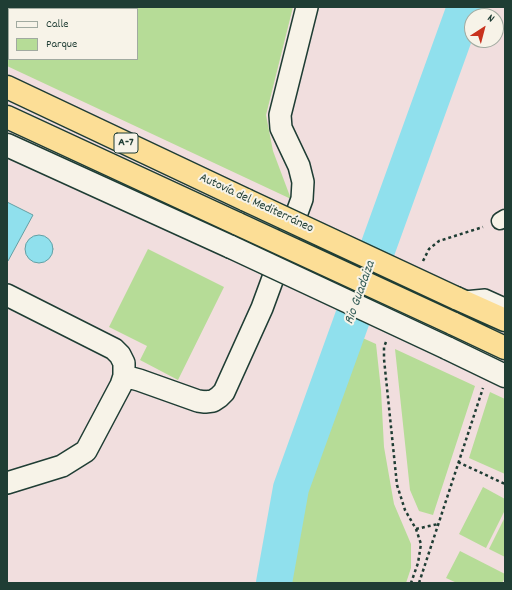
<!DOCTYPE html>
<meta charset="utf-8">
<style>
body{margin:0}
#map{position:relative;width:512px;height:590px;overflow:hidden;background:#f1dede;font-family:Dekko,sans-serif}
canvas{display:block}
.frame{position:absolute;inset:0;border:8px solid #1f3d34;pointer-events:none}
.legend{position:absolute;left:8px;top:8px;width:130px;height:52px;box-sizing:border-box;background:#f7f3e8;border:1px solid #a1aaa0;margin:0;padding:5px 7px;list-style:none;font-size:12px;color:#1f3d34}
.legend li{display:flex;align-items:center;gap:8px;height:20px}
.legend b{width:20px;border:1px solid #a1aaa0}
.north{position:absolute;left:464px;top:8px;width:40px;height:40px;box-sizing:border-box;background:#f7f3e8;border:1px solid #a1aaa0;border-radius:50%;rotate:36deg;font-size:11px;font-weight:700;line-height:16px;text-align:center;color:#1f3d34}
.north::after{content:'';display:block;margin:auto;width:14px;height:18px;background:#c8321e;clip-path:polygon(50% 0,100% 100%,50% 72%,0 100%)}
</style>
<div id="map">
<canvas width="512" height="590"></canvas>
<div class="frame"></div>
<ul class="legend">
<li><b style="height:5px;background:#f7f3e8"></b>Calle</li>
<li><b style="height:11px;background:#b6dc97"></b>Parque</li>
</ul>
<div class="north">N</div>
</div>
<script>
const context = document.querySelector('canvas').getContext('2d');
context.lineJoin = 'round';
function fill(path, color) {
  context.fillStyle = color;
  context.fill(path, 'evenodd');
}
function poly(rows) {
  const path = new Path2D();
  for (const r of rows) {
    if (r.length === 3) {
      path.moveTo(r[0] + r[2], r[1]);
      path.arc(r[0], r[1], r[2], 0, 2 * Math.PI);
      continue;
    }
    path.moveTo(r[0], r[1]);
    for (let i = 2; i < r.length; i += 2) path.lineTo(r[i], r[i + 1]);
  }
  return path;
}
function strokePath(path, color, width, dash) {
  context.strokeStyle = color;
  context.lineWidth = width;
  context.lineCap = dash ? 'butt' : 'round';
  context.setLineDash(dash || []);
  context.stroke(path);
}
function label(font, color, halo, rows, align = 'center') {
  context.font = font + ' Dekko,sans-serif';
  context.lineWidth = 4;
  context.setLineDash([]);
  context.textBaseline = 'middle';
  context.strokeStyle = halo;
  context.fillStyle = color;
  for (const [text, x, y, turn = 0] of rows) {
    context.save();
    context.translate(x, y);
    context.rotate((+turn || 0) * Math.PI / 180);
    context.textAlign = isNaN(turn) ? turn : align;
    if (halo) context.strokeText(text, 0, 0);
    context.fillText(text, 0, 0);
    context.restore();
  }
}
fill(poly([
 [7,7,293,7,266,115,273,151,291,199,7,66],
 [9,9,137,9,137,59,9,59],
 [148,249,224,287,178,380,140,360,147,346,109,327],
 [356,335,376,344,381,390,384,447,394,504,411,544,411,568,406,583,281,583,283,565,307,467],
 [395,349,475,386,433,515,419,511,410,490],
 [490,392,505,399,505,474,469,458],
 [483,487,505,499,505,510,486,548,459,534],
 [505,517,505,557,489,549],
 [460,551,505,574,505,578,502,583,457,583,446,578]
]), '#b6dc97');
const water = poly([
 [7,202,33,215,8,261,7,260,7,202],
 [39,249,14]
]);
fill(water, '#90e0ed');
strokePath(water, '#639fa3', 1);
strokePath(poly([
 [274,583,291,488,465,7]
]), '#90e0ed', 36);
const service = poly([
 [464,297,485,295,505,304]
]);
const pedestrian = poly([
 [500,221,505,218]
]);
const minor = poly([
 [7,295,114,349,120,355,124,363,124,376,121,385,86,451,62,466,7,483],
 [124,376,139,380,198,401,205,402,213,401,219,397,224,392,262,308,302,199,303,182,299,166,281,128,280,115,307,7]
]);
const tertiary = poly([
 [7,145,231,247],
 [447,348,505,376]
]);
const trunk = poly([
 [7,87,246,200],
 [7,117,238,224],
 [456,298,505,320],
 [452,323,505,348]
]);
strokePath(service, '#1f3d34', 14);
strokePath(pedestrian, '#1f3d34', 19);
strokePath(minor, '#1f3d34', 24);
strokePath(tertiary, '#1f3d34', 25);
strokePath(trunk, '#1f3d34', 25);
strokePath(poly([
 [423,261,429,249,439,241,483,227],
 [386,342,384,347,384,359,397,485,405,510,416,529,421,544,418,563,411,583],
 [458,462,505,484],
 [416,529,438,524],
 [419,583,483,388]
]), '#1f3d34', 2.5, [3, 3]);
strokePath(service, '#f7f3e8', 11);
strokePath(pedestrian, '#f7f3e8', 16);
strokePath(minor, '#f7f3e8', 21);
strokePath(tertiary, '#f7f3e8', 22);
strokePath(trunk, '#fcde96', 22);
const tertiaryBridge = poly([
 [231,247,447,348]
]);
const trunkBridge = poly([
 [246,200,456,298],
 [238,224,452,323]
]);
strokePath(tertiaryBridge, '#1f3d34', 25, []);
strokePath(trunkBridge, '#1f3d34', 25, []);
strokePath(tertiaryBridge, '#f7f3e8', 22);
strokePath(trunkBridge, '#fcde96', 22);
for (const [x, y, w] of [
 [126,143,24]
]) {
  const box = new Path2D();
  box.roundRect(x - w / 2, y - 10, w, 20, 3);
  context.fillStyle = '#f7f3e8';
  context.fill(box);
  strokePath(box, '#1f3d34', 1);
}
label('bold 12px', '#1f3d34', null, [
 ["A-7",126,143]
]);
label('13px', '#1f3d34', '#f7f3e8', [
 ["Autovía del Mediterráneo",256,204,25]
]);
label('italic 14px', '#365e59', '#f7f3e8', [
 ["Rio Guadaiza",361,293,-70]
]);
</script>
